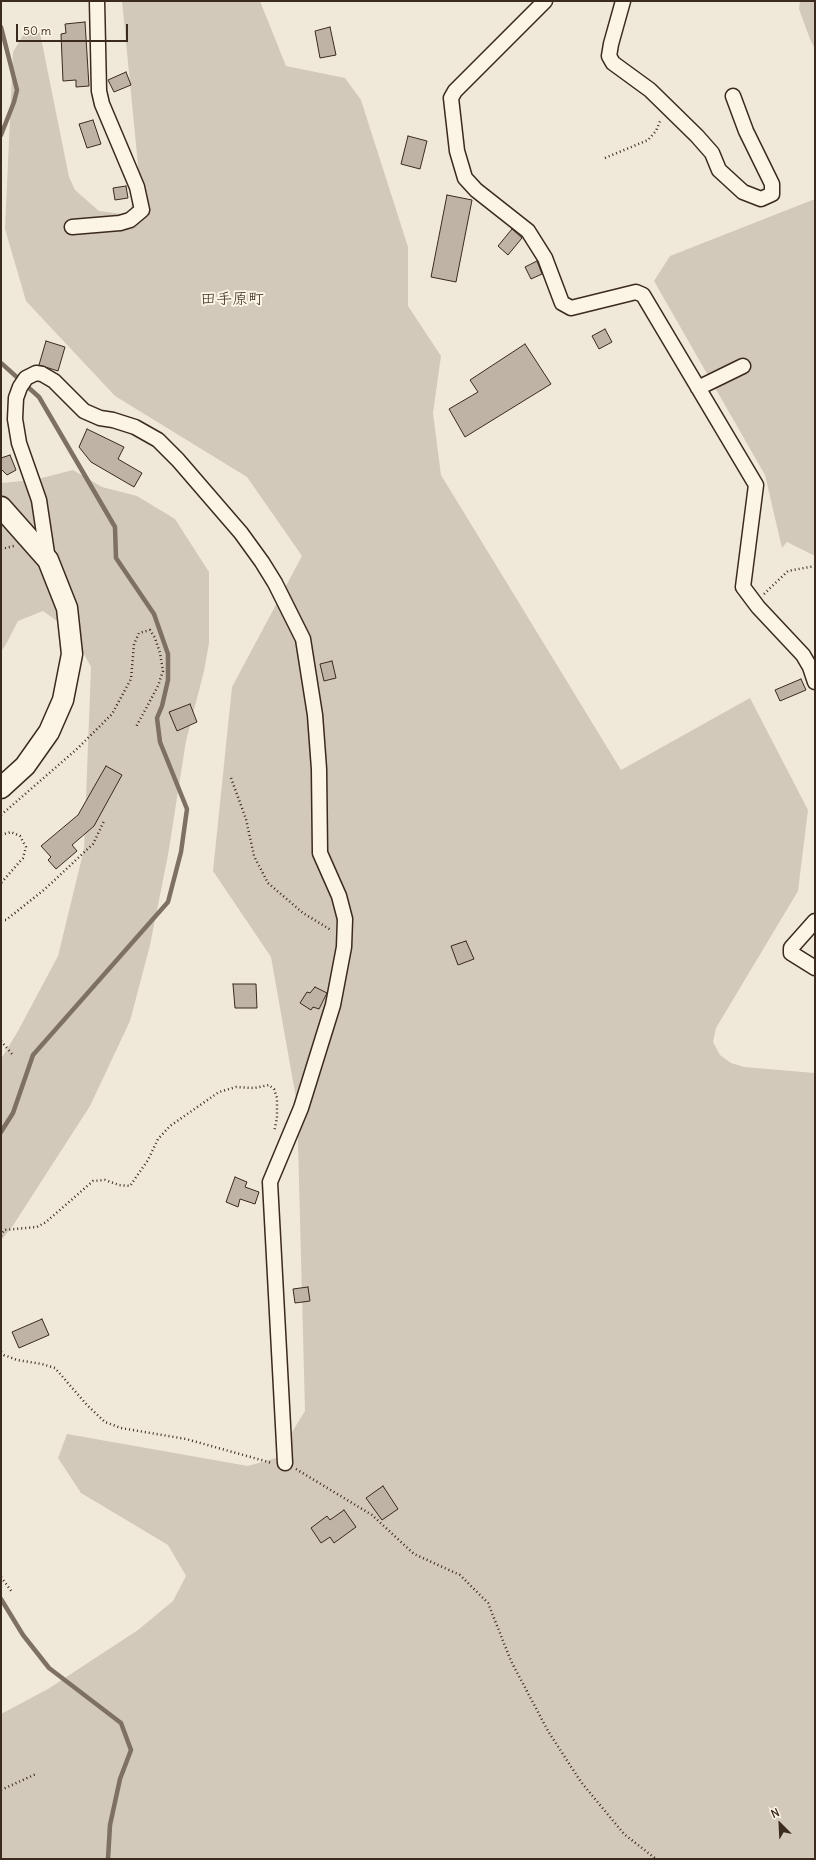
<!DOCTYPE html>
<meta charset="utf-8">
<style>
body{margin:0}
#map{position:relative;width:816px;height:1860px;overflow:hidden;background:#f0e9d9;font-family:Delius,sans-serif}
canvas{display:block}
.frame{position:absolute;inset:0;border:2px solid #3b2a1e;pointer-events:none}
.north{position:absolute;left:760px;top:1804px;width:40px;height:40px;-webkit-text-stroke:3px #fcf5e5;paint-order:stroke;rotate:336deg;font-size:11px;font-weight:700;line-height:16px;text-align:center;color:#3b2a1e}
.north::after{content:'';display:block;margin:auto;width:14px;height:18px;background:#3b2a1e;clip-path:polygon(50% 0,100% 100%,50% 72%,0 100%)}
.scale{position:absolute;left:16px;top:24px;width:112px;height:18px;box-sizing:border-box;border:2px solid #3b2a1e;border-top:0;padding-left:5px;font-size:12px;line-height:14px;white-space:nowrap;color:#3b2a1e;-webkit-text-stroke:3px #fcf5e5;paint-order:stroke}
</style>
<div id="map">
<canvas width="816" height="1860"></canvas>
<div class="frame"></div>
<div class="north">N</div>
<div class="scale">50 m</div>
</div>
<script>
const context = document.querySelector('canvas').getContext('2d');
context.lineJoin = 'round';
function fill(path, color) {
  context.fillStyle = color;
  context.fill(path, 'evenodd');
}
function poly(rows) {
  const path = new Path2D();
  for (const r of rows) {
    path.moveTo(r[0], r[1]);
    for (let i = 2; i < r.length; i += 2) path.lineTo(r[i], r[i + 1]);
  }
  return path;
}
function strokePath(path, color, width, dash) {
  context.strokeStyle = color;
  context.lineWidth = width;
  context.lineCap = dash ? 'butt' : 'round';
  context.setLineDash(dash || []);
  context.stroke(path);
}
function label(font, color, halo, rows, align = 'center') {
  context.font = font + ' Delius,"Klee One",sans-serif';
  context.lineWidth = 4;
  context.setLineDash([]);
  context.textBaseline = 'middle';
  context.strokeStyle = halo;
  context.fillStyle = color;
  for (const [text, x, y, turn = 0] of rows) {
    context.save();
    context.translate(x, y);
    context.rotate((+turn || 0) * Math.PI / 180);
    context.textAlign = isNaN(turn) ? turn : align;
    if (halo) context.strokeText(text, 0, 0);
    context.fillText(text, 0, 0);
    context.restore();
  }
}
fill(poly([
 [122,1,260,1,286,66,345,78,361,100,408,247,408,306,441,356,433,413,441,475,621,770,750,698,808,810,798,891,716,1028,713,1042,720,1055,731,1063,744,1067,815,1073,815,1859,1,1859,1,1714,48,1689,138,1630,173,1601,186,1576,168,1545,81,1493,58,1458,67,1434,248,1466,276,1458,305,1411,297,1104,271,957,213,871,232,687,302,556,247,477,115,396,26,301,5,229,13,52,28,27,40,33,69,177,75,190,99,211,130,215,138,165],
 [800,1,815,1,815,49,810,39,799,9],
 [815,199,815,556,787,542,782,548,765,475,654,281,670,256],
 [73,470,102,487,137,496,175,519,209,572,209,643,204,671,186,741,168,855,150,945,130,1021,90,1106,12,1227,1,1240,1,1059,18,1031,58,956,84,849,91,667,72,632,43,611,18,621,5,646,1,651,1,483,34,480]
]), '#d2c9ba');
strokePath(poly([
 [1,27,17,90,14,102,1,135],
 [1,363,39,397,115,527,116,558,154,614,168,654,168,680,162,706,157,718,160,742,187,809,181,852,168,902,33,1055,13,1113,1,1132],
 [1,1599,23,1635,49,1668,121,1723,131,1750,120,1779,110,1825,108,1859]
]), '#7e7163', 4.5);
const building = poly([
 [85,22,89,86,76,87,76,80,63,81,61,34,66,33,65,24,85,22],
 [330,27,336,55,320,58,315,31,330,27],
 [126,72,131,85,114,92,108,80,126,72],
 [93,120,101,144,87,148,79,124,93,120],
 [408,136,427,141,420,169,401,164,408,136],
 [126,186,128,198,115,200,113,188,126,186],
 [447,195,472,200,456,282,431,277,447,195],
 [512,229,522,238,508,255,498,246,512,229],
 [537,261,542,274,531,279,525,267,537,261],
 [605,329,612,342,599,349,592,336,605,329],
 [46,341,65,347,58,371,39,365,46,341],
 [525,344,551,384,465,437,449,409,478,392,470,380,525,344],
 [87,429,124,447,118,459,142,473,134,487,91,462,79,447,87,429],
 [10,455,16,470,7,475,1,469,1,458,10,455],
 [332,661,336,678,324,681,320,664,332,661],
 [801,679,806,690,780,701,775,690,801,679],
 [190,704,197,722,177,731,169,712,190,704],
 [106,766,122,775,94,826,72,845,77,851,56,869,48,860,51,857,41,846,78,815,106,766],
 [466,941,474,959,458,965,451,946,466,941],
 [233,984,256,984,257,1008,235,1008,233,984],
 [315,987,327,993,319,1009,313,1007,311,1010,300,1003,307,992,310,993,315,987],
 [235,1177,247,1182,245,1187,259,1192,255,1204,240,1199,238,1207,226,1202,235,1177],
 [308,1287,310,1301,295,1303,293,1289,308,1287],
 [42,1319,49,1335,19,1348,12,1332,42,1319],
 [383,1486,398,1509,382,1520,366,1498,383,1486],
 [344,1510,356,1527,334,1543,330,1537,321,1543,311,1528,327,1516,330,1520,344,1510]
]);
fill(building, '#beb3a4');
strokePath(building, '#3b2a1e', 1);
const street = poly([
 [545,1,455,91,451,98,457,151,465,178,476,190,528,231,545,258,562,303,571,308,636,292,643,295,756,485,743,587,758,607,803,655,810,667,815,682],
 [623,1,611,44,609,56,613,63,650,90,697,136,712,153,719,170,743,192,761,199,772,194,772,184,746,131,733,96],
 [72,227,120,223,130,220,142,210,137,187,102,104,99,91,97,1],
 [698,388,743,366],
 [48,560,39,500,19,443,15,419,16,398,20,387,26,378,36,373,42,374,54,381,84,411,100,418,113,420,135,427,158,440,178,460,241,533,262,562,275,583,303,639,315,715,319,769,320,853,339,896,345,919,344,947,333,1005,301,1108,270,1182,285,1463],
 [815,921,791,948,791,953,815,968]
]);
const secondary = poly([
 [1,507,48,560,67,608,72,654,63,700,49,732,25,766,1,788]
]);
strokePath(street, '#3b2a1e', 17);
strokePath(secondary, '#3b2a1e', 23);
strokePath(poly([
 [605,158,648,140,656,131,660,121],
 [1,549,14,546],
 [764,594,788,571,815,566],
 [231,778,246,819,254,856,268,883,303,913,331,930],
 [1,815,78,748,112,714,131,679,134,644,139,633,150,630,155,638,160,653,163,671,158,686,136,727],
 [1,835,11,832,20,836,26,847,23,858,1,883],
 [1,920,6,920,45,889,93,844,104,821],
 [1,1041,12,1054],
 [1,1236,4,1230,37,1227,46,1222,93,1181,105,1180,119,1185,130,1186,148,1160,158,1139,170,1126,219,1092,236,1087,254,1088,269,1085,274,1089,277,1098,277,1118,274,1132],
 [1,1352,4,1355,17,1360,42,1364,55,1368,87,1405,105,1422,121,1428,186,1439,272,1463],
 [296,1469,372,1515,414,1554,460,1575,488,1603,511,1661,548,1731,581,1782,624,1834,656,1859],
 [1,1577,12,1592],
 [1,1790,36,1774]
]), '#3b2a1e', 2.5, [1, 3]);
strokePath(street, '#fcf5e5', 14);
strokePath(secondary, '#fcf5e5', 20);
label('16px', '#3b2a1e', '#fcf5e5', [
 ["田手原町",232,299]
]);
</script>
